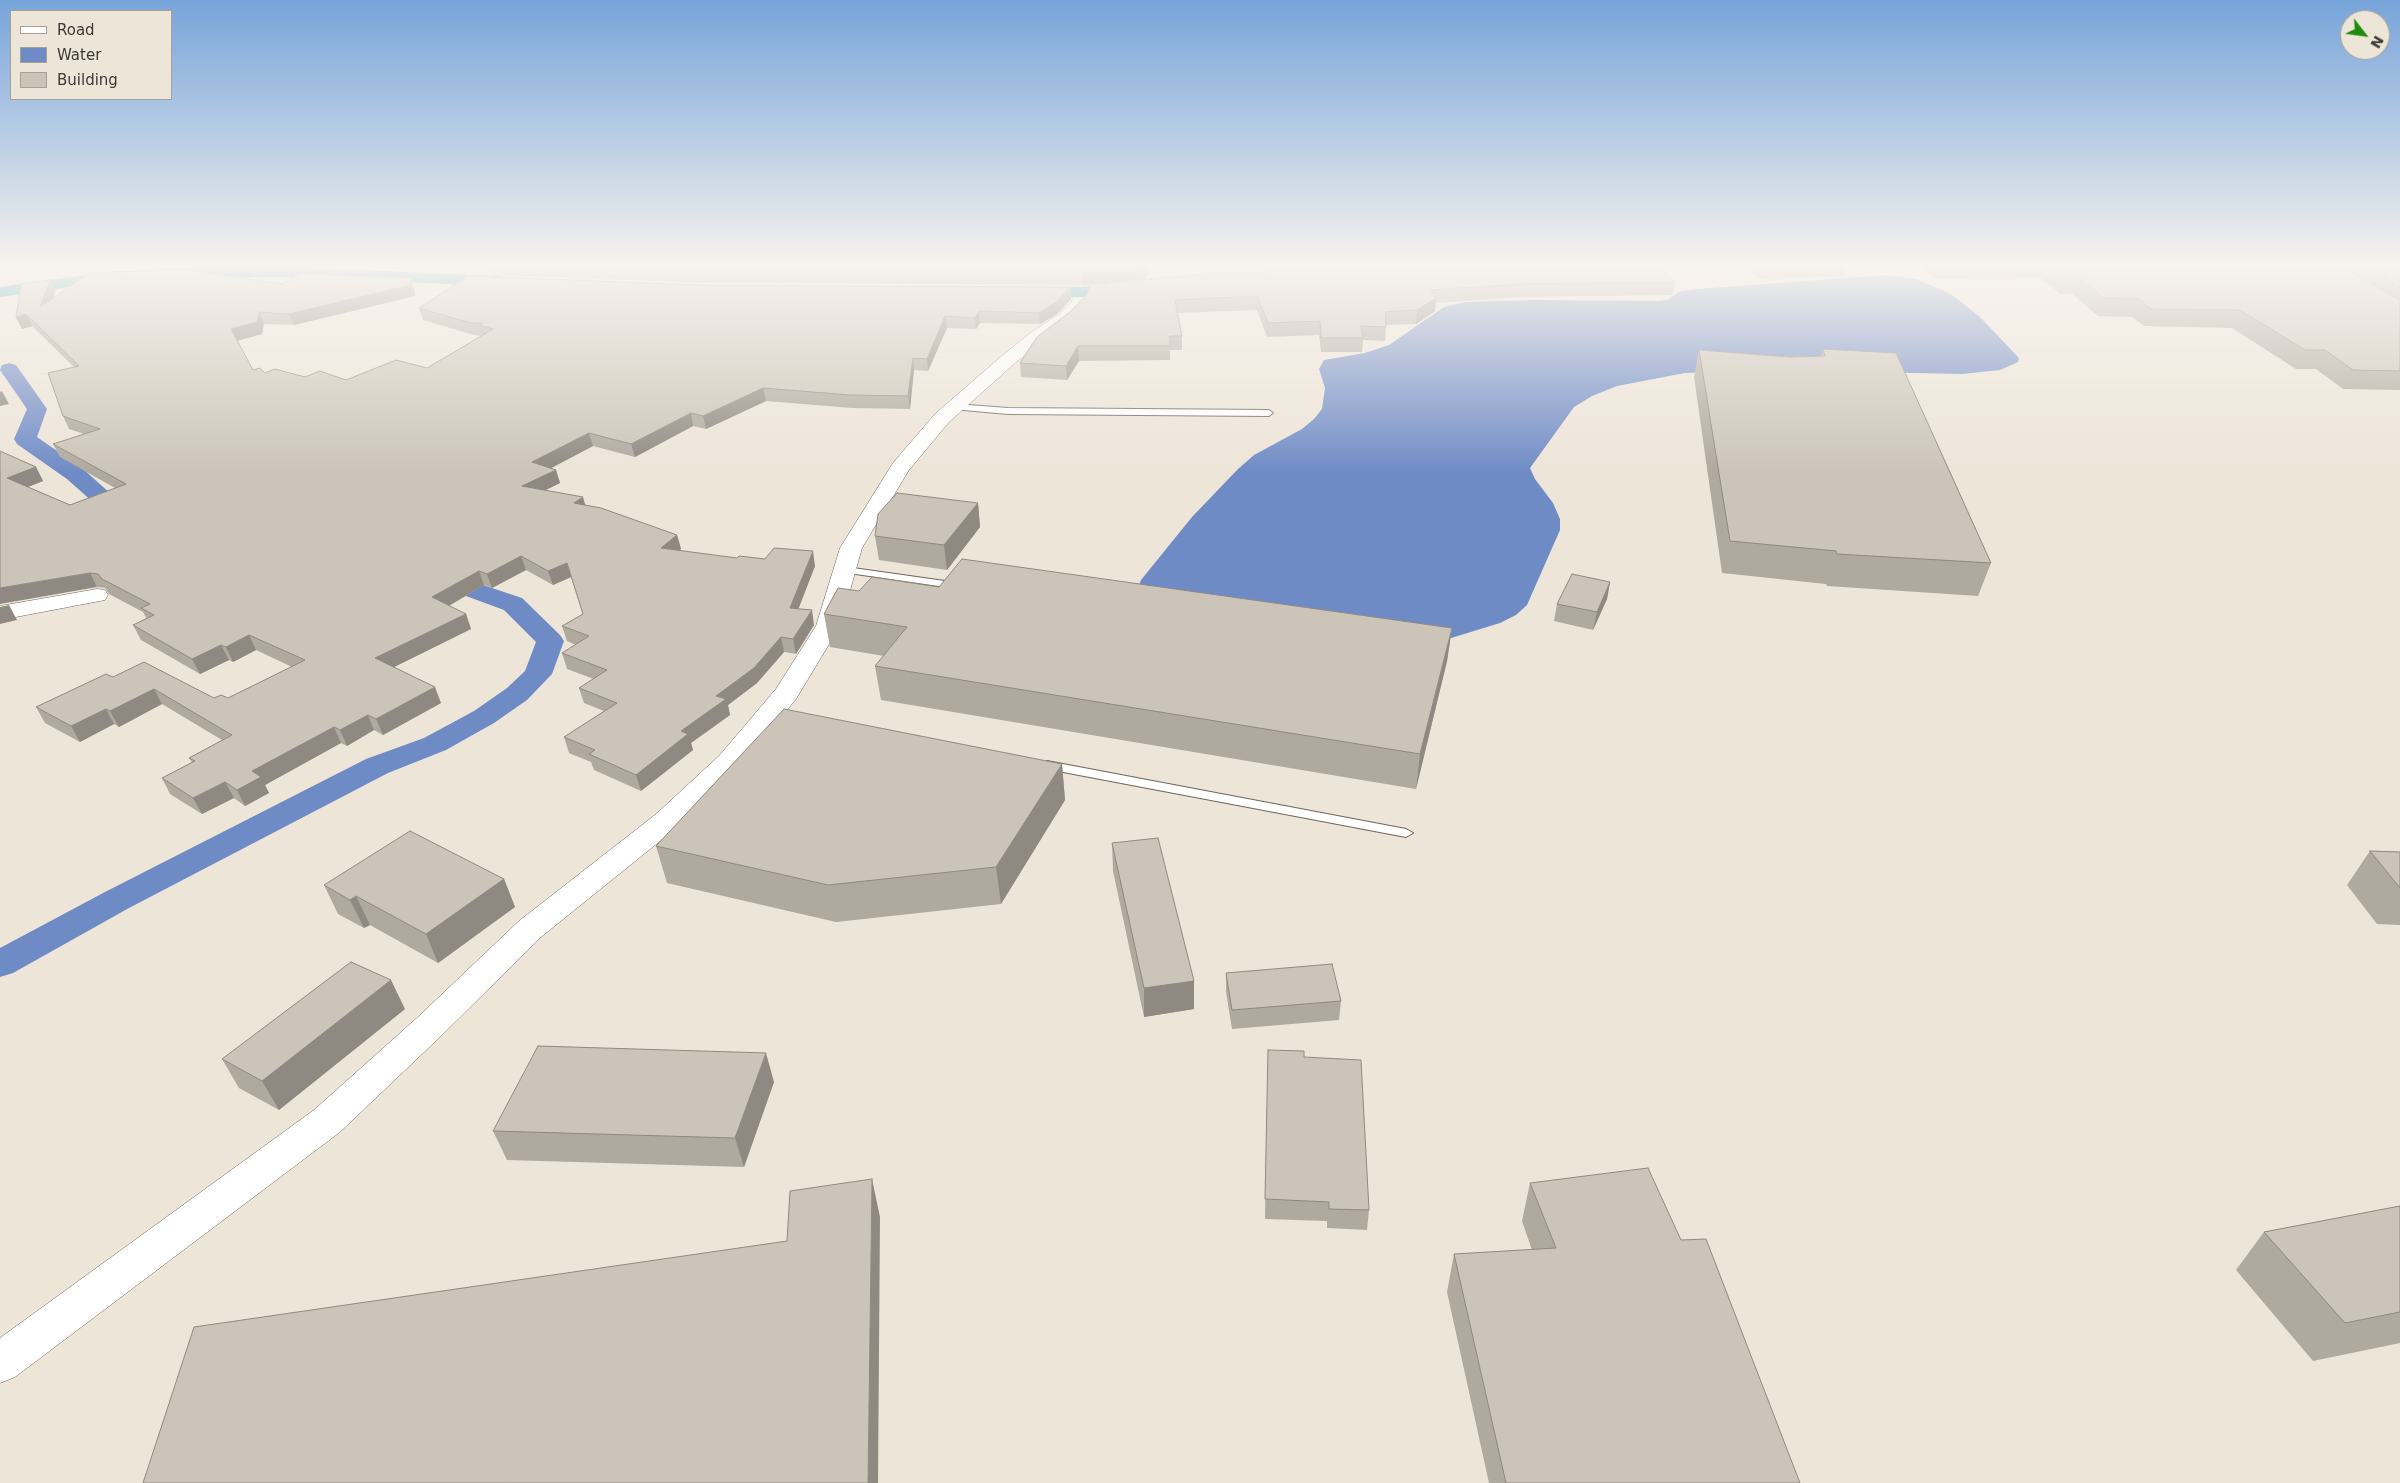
<!DOCTYPE html>
<style>
body{margin:0}
#map{position:relative;width:2400px;height:1483px;overflow:hidden;background:#eee5d9;font-family:"DejaVu Sans",sans-serif}
canvas{display:block}
.legend{position:absolute;left:10px;top:10px;width:162px;height:90px;box-sizing:border-box;background:#eee5d9;border:1px solid #a7a097;margin:0;padding:6px 9px;list-style:none;font-size:15px;color:#3c3934}
.legend li{display:flex;align-items:center;gap:10px;height:25px}
.legend b{width:25px;border:1px solid #a7a097}
.north{position:absolute;left:2340px;top:10px;width:50px;height:50px;box-sizing:border-box;background:#eee5d9;border:1px solid #a7a097;border-radius:50%;rotate:120deg;font-size:14px;font-weight:700;line-height:20px;text-align:center;color:#3c3934}
.north::after{content:'';display:block;margin:auto;width:18px;height:22px;background:#208c0d;clip-path:polygon(50% 0,100% 100%,50% 72%,0 100%)}
</style>
<div id="map">
<canvas width="2400" height="1483"></canvas>
<ul class="legend">
<li><b style="height:6px;background:#fff"></b>Road</li>
<li><b style="height:14px;background:#6f8bc6"></b>Water</li>
<li><b style="height:14px;background:#ccc4b8"></b>Building</li>
</ul>
<div class="north">N</div>
</div>
<script>
const context = document.querySelector('canvas').getContext('2d');
context.lineJoin = 'round';
function fill(path, color) {
  context.fillStyle = color;
  context.fill(path, 'evenodd');
}
function poly(rows) {
  const path = new Path2D();
  for (const r of rows) {
    path.moveTo(r[0], r[1]);
    for (let i = 2; i < r.length; i += 2) path.lineTo(r[i], r[i + 1]);
  }
  return path;
}
function strokePath(path, color, width, dash) {
  context.strokeStyle = color;
  context.lineWidth = width;
  context.lineCap = dash ? 'butt' : 'round';
  context.setLineDash(dash || []);
  context.stroke(path);
}
fill(poly([
 [1887,275,1916,279,1951,294,1979,316,2019,358,2018,362,2000,370,1962,374,1774,370,1685,373,1617,386,1592,396,1574,407,1530,468,1535,479,1553,503,1560,519,1560,530,1527,605,1516,615,1500,623,1448,639,1138,588,1141,580,1192,517,1238,469,1254,455,1302,429,1314,419,1322,409,1325,388,1319,369,1324,360,1365,353,1389,345,1444,307,1465,302,1533,300,1659,301,1667,300,1681,291,1697,289]
]), '#6f8bc6');
fill(poly([
 [9,363,16,365,47,409,37,437,83,469,120,502,139,513,143,518,139,523,131,525,123,523,104,512,67,479,17,444,14,439,27,409,0,370,2,365,9,363],
 [436,573,483,585,522,598,560,635,564,641,552,674,527,700,494,723,446,750,388,773,129,908,13,973,0,977,0,948,105,892,366,759,424,738,474,711,507,688,525,671,536,642,504,610,466,596,427,586,423,581,427,576,436,573]
]), '#6f8bc6');
const lane = poly([
 [955,404,1008,408,1269,410,1273,413,1269,416,1008,414,952,409,952,405,955,404],
 [846,567,959,583,964,586,959,589,842,572,841,570,846,567],
 [1047,761,1406,829,1413,833,1406,837,1042,768,1041,765,1047,761]
]);
const street = poly([
 [97,589,105,590,108,595,105,600,0,620,0,606,97,589]
]);
const secondary = poly([
 [1083,287,1089,289,1091,292,1086,306,1070,323,1045,339,1015,363,949,422,909,470,862,548,840,626,796,699,739,768,675,829,541,937,442,1035,340,1132,15,1377,0,1383,0,1338,314,1110,418,1017,519,921,655,815,719,756,776,689,816,626,840,548,893,463,935,414,1003,355,1033,331,1058,315,1072,301,1077,289,1083,287]
]);
const highway = poly([
 [286,267,499,276,505,278,507,281,505,284,499,286,286,277,158,278,150,273,158,268,286,267],
 [115,271,121,273,123,276,121,279,0,297,0,287,115,271],
 [1124,283,1130,285,1132,288,1130,291,1083,297,1032,297,1026,295,1024,292,1026,289,1032,287,1083,287,1124,283]
]);
strokePath(lane, '#6e665c', 2);
strokePath(street, '#6e665c', 1);
strokePath(secondary, '#6e665c', 1);
strokePath(highway, '#c8c8c6', 1);
fill(lane, '#fff');
fill(street, '#fff');
fill(secondary, '#fff');
fill(highway, '#0a98a3');
fill(poly([
 [488,265,1154,265,1145,279,1083,285,704,283,491,275],
 [1745,265,1846,265,1843,276,1760,279],
 [1920,265,2400,265,2400,390,2343,389,2316,369,2296,369,2232,328,2144,326,2132,317,2098,316,2072,294,2061,294,2041,278,1935,279],
 [1266,268,1675,282,1672,295,1519,297,1436,303,1435,311,1416,324,1386,325,1385,341,1363,340,1362,352,1321,352,1319,335,1267,337,1257,310,1177,313,1182,336,1182,350,1170,350,1170,360,1079,361,1067,380,1021,377,1020,363,1037,337,1266,272],
 [410,278,414,289,415,296,294,325,264,324,262,334,237,341,253,370,265,373,346,380,427,368,482,336,474,335,423,320,419,308,1071,299,1057,314,1040,324,980,323,976,329,947,328,928,371,914,370,910,409,852,408,766,401,706,429,693,426,635,457,593,446,551,468,556,470,560,483,545,490,585,505,677,535,681,549,679,551,737,558,815,566,798,609,814,625,796,654,784,652,757,683,728,705,730,715,691,743,693,750,641,791,594,770,591,762,569,753,564,737,604,711,584,703,579,688,594,679,567,669,562,653,576,645,567,641,562,626,583,614,571,577,553,585,526,570,492,588,484,585,449,606,466,614,471,629,394,667,441,703,383,735,374,730,347,746,341,743,265,785,269,793,245,806,234,798,202,814,170,794,162,778,192,762,189,758,222,740,162,704,119,727,114,724,80,742,45,723,36,707,113,677,214,698,228,698,292,667,256,650,233,662,229,660,200,674,141,640,133,625,147,619,143,612,109,594,105,588,97,587,0,451,36,467,43,481,28,487,70,505,115,488,60,457,53,444,84,434,69,429,63,416,74,367,32,326,22,329,16,317,50,280,55,291,53,298,282,284],
 [1823,349,1991,563,1978,596,1827,586,1826,584,1722,573,1694,377,1699,350,1790,357,1821,356],
 [978,503,980,527,947,570,879,560,875,536],
 [1610,582,1607,599,1593,630,1554,621,1557,604],
 [939,587,1452,628,1447,661,1416,789,881,700,875,666,884,656,830,647,824,614,859,591],
 [1062,764,1065,800,1001,904,836,922,667,883,656,846],
 [1112,843,1194,981,1194,1009,1144,1017,1113,871],
 [2370,851,2400,852,2400,925,2377,924,2347,885],
 [504,879,515,907,438,963,370,925,364,928,338,914,324,885],
 [1226,973,1341,1001,1339,1020,1232,1029,1226,992],
 [405,1009,279,1110,239,1088,222,1059],
 [1268,1050,1304,1057,1369,1210,1367,1230,1327,1228,1327,1221,1265,1219],
 [774,1082,744,1167,507,1160,493,1131],
 [1530,1183,1681,1240,1800,1483,1489,1483,1447,1292,1454,1254,1532,1250,1522,1221],
 [2400,1206,2400,1343,2313,1361,2236,1270,2264,1232]
]), '#afa99e');
fill(poly([
 [1141,265,1154,265,1145,279,1083,285,1082,271],
 [1259,265,1288,265,1259,268],
 [410,278,414,289,415,296,294,325,289,314],
 [50,280,55,291,45,319,40,307],
 [1070,287,1071,299,1057,314,1040,324,1039,313],
 [1436,298,1435,311,1416,324,1417,310],
 [979,311,980,323,976,329,975,318],
 [259,312,264,324,262,334,236,341,231,329],
 [26,314,32,326,22,329,16,317],
 [945,316,947,328,928,371,927,359],
 [1078,346,1079,361,1067,380,1066,366],
 [913,358,914,370,910,409,908,396],
 [763,388,766,401,706,429,703,416],
 [2,391,9,404,0,406,0,392],
 [691,413,693,426,635,457,631,444],
 [589,433,593,446,536,476,532,462],
 [36,467,43,481,15,492,7,478],
 [556,470,560,483,526,500,522,486],
 [583,497,587,511,574,503],
 [978,503,980,527,947,570,944,545],
 [677,535,681,549,665,563,661,548],
 [813,551,815,566,793,623,790,608],
 [521,556,526,570,492,588,487,574],
 [567,563,571,577,553,585,548,571],
 [479,571,484,585,438,612,432,597],
 [90,573,97,587,0,604,0,588],
 [1610,582,1607,599,1593,630,1597,612],
 [9,605,17,620,0,624,0,607],
 [812,610,814,625,796,654,793,639],
 [466,614,471,629,382,673,375,658],
 [1452,628,1447,661,1416,789,1420,754],
 [249,635,256,650,233,662,226,647],
 [781,637,784,652,757,683,728,705,730,715,691,743,693,750,641,791,636,775,716,696],
 [221,645,229,660,200,674,192,659],
 [435,687,441,703,383,735,376,719],
 [154,689,162,704,119,727,110,711],
 [106,709,114,724,80,742,71,726],
 [368,715,374,730,347,746,340,730],
 [334,727,341,743,265,785,269,793,245,806,237,790,252,771],
 [1062,764,1065,800,1001,904,996,867],
 [225,782,234,798,202,814,193,798],
 [504,879,515,907,438,963,426,934],
 [356,896,370,925,364,928,350,900],
 [391,980,405,1009,279,1110,262,1081],
 [1194,981,1194,1009,1144,1017,1144,988],
 [766,1053,774,1082,744,1167,735,1138],
 [872,1179,880,1217,878,1483,868,1483]
]), '#8f8981');
const building = poly([
 [609,265,1141,265,1082,271,701,269,609,265],
 [1297,265,1657,265,1675,282,1521,284,1431,290,1436,298,1417,310,1385,312,1386,327,1361,326,1363,338,1321,338,1320,321,1268,323,1257,296,1175,300,1182,336,1170,336,1170,346,1078,346,1066,366,1020,363,1037,337,1071,311,1087,294,1090,285,1213,273,1267,272,1266,268,1297,265],
 [2053,265,2339,265,2400,300,2400,371,2353,370,2325,350,2305,350,2240,310,2151,309,2139,299,2104,298,2078,277,2067,276,2053,265],
 [2363,265,2400,265,2400,287,2363,265],
 [187,270,282,284,300,274,410,278,411,285,289,314,259,312,257,322,231,329,253,370,260,368,265,373,275,369,305,377,320,371,346,380,396,360,427,368,493,329,479,325,483,323,471,323,419,308,468,276,702,285,1070,287,1056,302,1039,313,979,311,975,318,945,316,927,359,913,358,908,396,850,395,763,388,703,416,691,413,631,444,589,433,532,462,556,470,522,486,583,497,574,503,601,508,677,535,661,548,737,558,739,556,765,559,774,548,813,551,790,608,812,610,793,639,781,637,754,668,716,696,726,699,681,731,688,734,636,775,589,754,595,750,564,737,617,703,579,688,607,670,562,653,589,636,562,626,583,614,567,563,548,571,521,556,487,574,479,571,432,597,466,614,375,658,435,687,376,719,368,715,340,730,334,727,252,771,261,777,237,790,225,782,193,798,162,778,195,761,189,758,232,735,154,689,110,711,106,709,71,726,36,707,106,674,113,677,144,662,214,698,221,695,228,698,305,660,249,635,226,647,221,645,192,659,133,625,154,615,141,608,150,604,102,579,98,574,90,573,0,588,0,451,36,467,7,478,70,505,126,484,53,444,100,429,63,416,48,373,79,366,26,314,16,317,21,284,50,280,40,307,88,274,108,272,187,270],
 [1823,349,1896,353,1991,563,1837,554,1836,551,1730,541,1699,350,1790,357,1825,356,1823,349],
 [897,493,978,503,944,545,875,536,878,514,897,493],
 [962,559,1452,628,1420,754,875,666,907,627,824,614,838,588,859,591,872,577,939,587,962,559],
 [1572,574,1610,582,1597,612,1557,604,1572,574],
 [784,709,1062,764,996,867,828,885,656,846,784,709],
 [410,831,504,879,426,934,356,896,350,900,324,885,410,831],
 [1158,838,1194,981,1144,988,1112,843,1158,838],
 [2370,851,2400,852,2400,888,2370,851],
 [351,962,391,980,262,1081,222,1059,351,962],
 [1332,964,1341,1001,1232,1010,1226,973,1332,964],
 [538,1046,766,1053,735,1138,493,1131,538,1046],
 [1268,1050,1304,1051,1304,1057,1361,1060,1369,1210,1329,1209,1329,1202,1265,1199,1268,1050],
 [1648,1168,1681,1240,1706,1239,1800,1483,1506,1483,1454,1254,1556,1248,1530,1183,1648,1168],
 [872,1179,868,1483,143,1483,194,1327,787,1241,790,1191,872,1179],
 [2400,1206,2400,1312,2345,1323,2264,1232,2400,1206]
]);
fill(building, '#ccc4b8');
strokePath(building, '#8f8981', 1);
const sky = context.createLinearGradient(0, 0, 0, 473);
sky.addColorStop(0, '#77a4da');
sky.addColorStop(0.56, '#f7f3ee');
sky.addColorStop(1, '#f7f3ee00');
context.fillStyle = sky;
context.fillRect(0, 0, 2400, 473);
</script>
